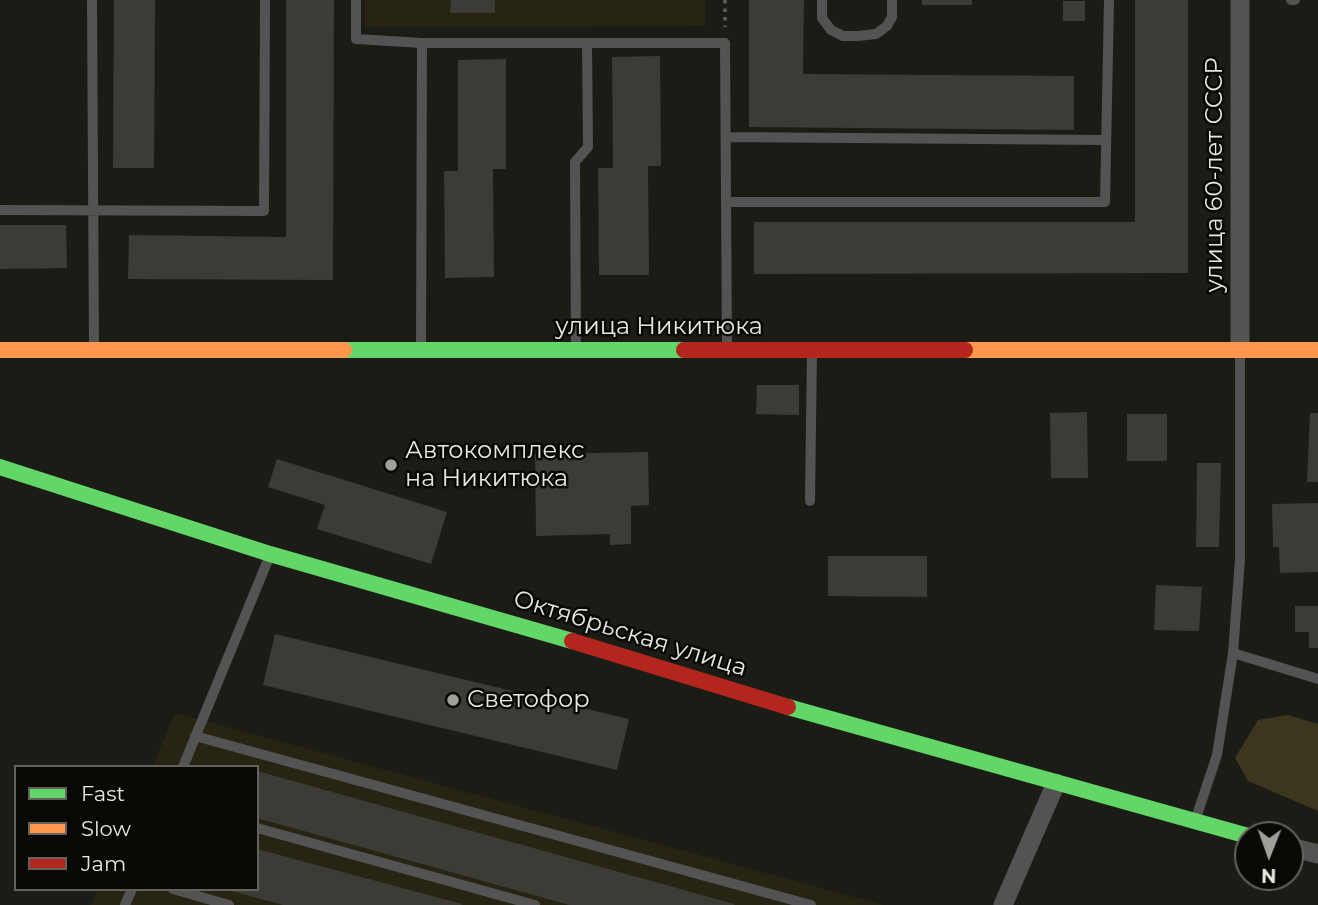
<!DOCTYPE html>
<meta charset="utf-8">
<style>
body{margin:0}
#map{position:relative;width:1318px;height:905px;overflow:hidden;background:#1c1c16;font-family:Montserrat,sans-serif}
canvas{display:block}
.legend{position:absolute;left:14px;top:765px;width:245px;height:126px;box-sizing:border-box;background:#090804;border:2px solid #62615b;margin:0;padding:9px 12px;list-style:none;font-size:21px;color:#e7e6de}
.legend li{display:flex;align-items:center;gap:14px;height:35px}
.legend b{width:35px;border:2px solid #62615b}
.north{position:absolute;left:1234px;top:821px;width:70px;height:70px;box-sizing:border-box;background:#090804;border:2px solid #62615b;border-radius:50%;rotate:181deg;font-size:19px;font-weight:700;line-height:28px;text-align:center;color:#e7e6de}
.north::after{content:'';display:block;margin:auto;width:24px;height:32px;background:#a09f98;clip-path:polygon(50% 0,100% 100%,50% 72%,0 100%)}
</style>
<div id="map">
<canvas width="1318" height="905"></canvas>
<ul class="legend">
<li><b style="height:9px;background:#63d668"></b>Fast</li>
<li><b style="height:9px;background:#ff974d"></b>Slow</li>
<li><b style="height:9px;background:#b3261e"></b>Jam</li>
</ul>
<div class="north">N</div>
</div>
<script>
const context = document.querySelector('canvas').getContext('2d');
context.lineJoin = 'round';
function fill(path, color) {
  context.fillStyle = color;
  context.fill(path, 'evenodd');
}
function poly(rows) {
  const path = new Path2D();
  for (const r of rows) {
    path.moveTo(r[0], r[1]);
    for (let i = 2; i < r.length; i += 2) path.lineTo(r[i], r[i + 1]);
  }
  return path;
}
function strokePath(path, color, width, dash) {
  context.strokeStyle = color;
  context.lineWidth = width;
  context.lineCap = dash ? 'butt' : 'round';
  context.setLineDash(dash || []);
  context.stroke(path);
}
function label(font, color, halo, rows, align = 'center') {
  context.font = font + ' Montserrat,sans-serif';
  context.lineWidth = 5;
  context.setLineDash([]);
  context.textBaseline = 'middle';
  context.strokeStyle = halo;
  context.fillStyle = color;
  for (const [text, x, y, turn = 0] of rows) {
    context.save();
    context.translate(x, y);
    context.rotate((+turn || 0) * Math.PI / 180);
    context.textAlign = isNaN(turn) ? turn : align;
    if (halo) context.strokeText(text, 0, 0);
    context.fillText(text, 0, 0);
    context.restore();
  }
}
fill(poly([
 [365,0,705,0,705,26,365,27],
 [175,713,884,905,91,905,98,889,257,889,257,767,152,767]
]), '#272413');
fill(poly([
 [1288,715,1318,724,1318,811,1248,781,1235,758,1258,720]
]), '#3b361d');
fill(poly([
 [114,0,155,0,154,168,113,168],
 [286,0,334,0,333,280,128,279,129,235,286,237],
 [451,0,495,0,495,13,450,13],
 [749,0,804,0,803,74,1074,76,1074,130,749,127],
 [922,0,972,0,972,5,922,5],
 [1135,0,1188,0,1188,273,754,274,754,222,1135,222],
 [1063,1,1085,1,1085,21,1063,21],
 [660,56,661,166,648,166,649,275,599,275,598,168,613,168,612,57],
 [506,59,506,169,493,169,494,277,445,278,444,171,458,171,458,60],
 [0,225,66,225,67,268,0,269],
 [757,385,799,385,799,415,756,414],
 [1087,412,1088,478,1051,478,1050,413],
 [1310,413,1318,413,1318,482,1307,482],
 [1127,414,1167,414,1167,461,1127,461],
 [648,452,649,505,631,506,631,544,610,545,610,534,536,536,535,454],
 [277,459,447,512,431,564,317,529,325,505,268,487],
 [1197,463,1221,463,1219,547,1196,547],
 [1318,503,1318,572,1280,573,1279,547,1273,547,1272,504],
 [828,556,927,556,927,597,828,596],
 [1156,585,1202,587,1199,631,1154,630],
 [1295,606,1318,606,1318,648,1309,648,1309,632,1295,632],
 [275,634,629,719,617,770,263,685],
 [257,771,734,904,734,905,569,905,257,818],
 [257,849,462,904,461,905,283,905,228,890,257,889]
]), '#3c3c36');
strokePath(poly([
 [725,0,725,27]
]), '#5d5d5c', 3.5, [3.5, 5]);
strokePath(poly([
 [92,0,94,349],
 [356,0,356,39,422,43],
 [822,0,822,18,831,30,843,36,858,36,876,34,887,26,892,17,892,0],
 [1291,0,1295,0],
 [587,43,725,43,727,349],
 [727,137,1106,140],
 [728,202,1105,202,1109,0],
 [0,210,264,211,265,0],
 [421,349,422,43,587,43,588,147,575,162,576,349],
 [810,501,812,350],
 [1233,653,1318,679],
 [195,736,811,905],
 [183,767,270,555],
 [1195,821,1217,755,1233,653,1240,559,1240,351],
 [257,828,535,905],
 [173,889,229,905],
 [125,905,132,889]
]), '#535353', 10);
strokePath(poly([
 [1240,350,1240,0],
 [1290,847,1318,854],
 [1003,905,1056,783]
]), '#535353', 19);
strokePath(poly([
 [344,350,684,350],
 [0,467,270,554,572,641],
 [788,707,1248,836]
]), '#63d668', 16);
strokePath(poly([
 [0,350,344,350],
 [965,350,1318,350]
]), '#ff974d', 16);
strokePath(poly([
 [684,350,965,350],
 [572,641,788,707]
]), '#b3261e', 16);
for (const [x, y, r, color] of [
 [391,465,7,"#a09f98"],
 [453,700,7,"#a09f98"]
]) {
  const dot = new Path2D();
  dot.arc(x, y, r, 0, 2 * Math.PI);
  context.fillStyle = color;
  context.fill(dot);
  strokePath(dot, '#090804', 2.5);
}
label('24px', '#e7e6de', '#090804', [
 ["улица 60-лет СССР",1215,175,-90],
 ["улица Никитюка",659,327],
 ["Октябрьская улица",630,634,17]
]);
label('24px', '#e7e6de', '#090804', [
 ["Автокомплекс",405,451],
 ["на Никитюка",405,479],
 ["Светофор",467,700]
], 'left');
</script>
